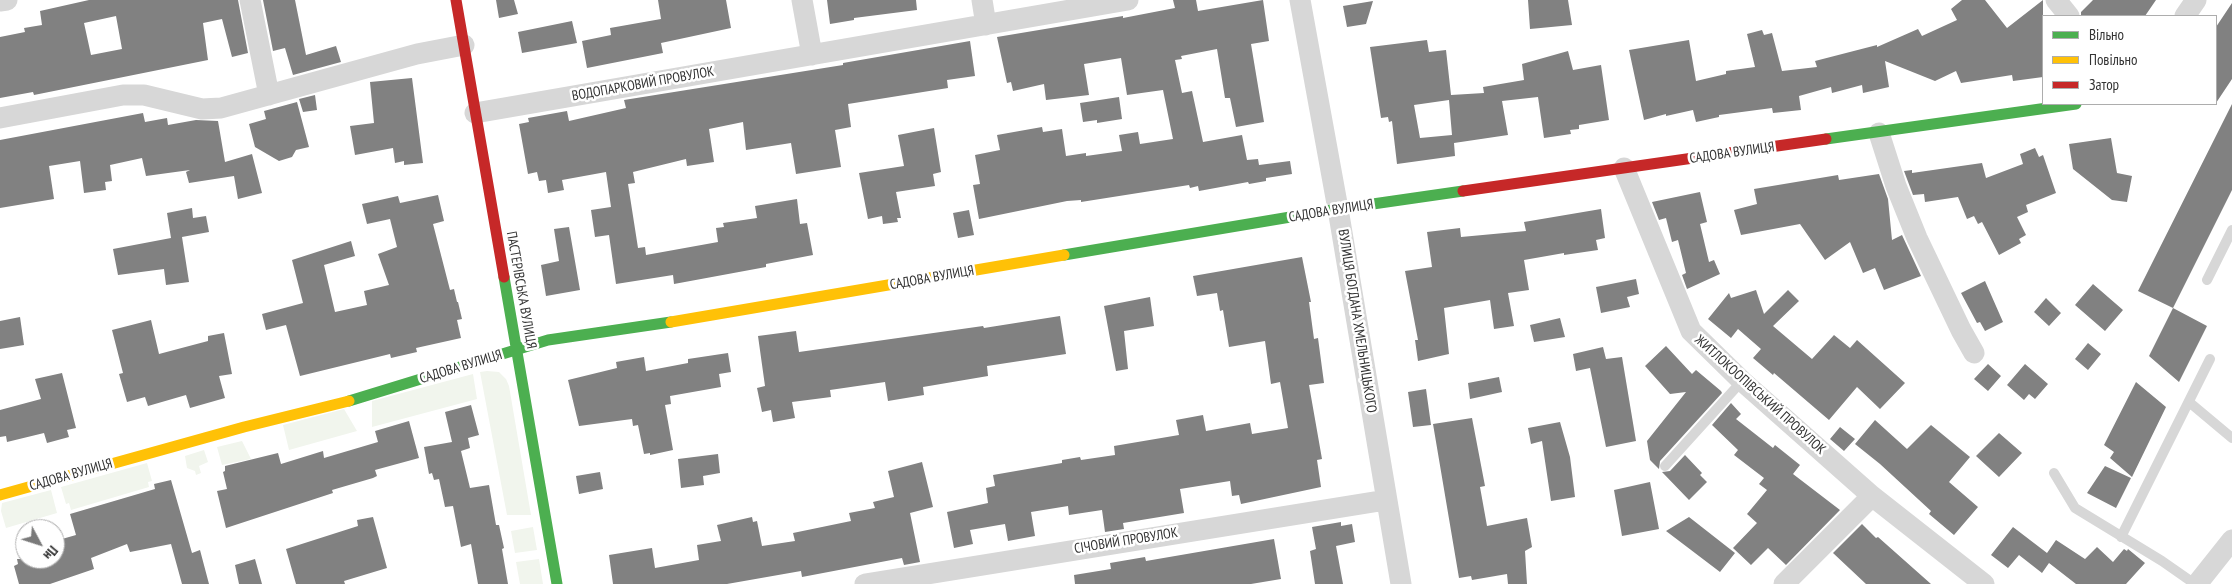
<!DOCTYPE html>
<meta charset="utf-8">
<style>
body{margin:0}
#map{position:relative;width:2232px;height:584px;overflow:hidden;background:#fff;font-family:"PT Sans Narrow",sans-serif}
canvas{display:block}
.legend{position:absolute;left:2042px;top:15px;width:175px;height:90px;box-sizing:border-box;background:#fff;border:1px solid #adadad;margin:0;padding:6px 9px;list-style:none;font-size:15px;color:#333}
.legend li{display:flex;align-items:center;gap:10px;height:25px}
.legend b{width:25px;border:1px solid #adadad}
.north{position:absolute;left:15px;top:519px;width:50px;height:50px;box-sizing:border-box;background:#fff;border:1px solid #adadad;border-radius:50%;rotate:130deg;font-size:14px;font-weight:700;line-height:20px;text-align:center;color:#333}
.north::after{content:'';display:block;margin:auto;width:18px;height:22px;background:#7a7a7a;clip-path:polygon(50% 0,100% 100%,50% 72%,0 100%)}
</style>
<div id="map">
<canvas width="2232" height="584"></canvas>
<ul class="legend">
<li><b style="height:6px;background:#4caf50"></b>Вільно</li>
<li><b style="height:6px;background:#ffc107"></b>Повільно</li>
<li><b style="height:6px;background:#c62828"></b>Затор</li>
</ul>
<div class="north">Пн</div>
</div>
<script>
const context = document.querySelector('canvas').getContext('2d');
context.lineJoin = 'round';
function fill(path, color) {
  context.fillStyle = color;
  context.fill(path, 'evenodd');
}
function poly(rows) {
  const path = new Path2D();
  for (const r of rows) {
    path.moveTo(r[0], r[1]);
    for (let i = 2; i < r.length; i += 2) path.lineTo(r[i], r[i + 1]);
  }
  return path;
}
function strokePath(path, color, width, dash) {
  context.strokeStyle = color;
  context.lineWidth = width;
  context.lineCap = dash ? 'butt' : 'round';
  context.setLineDash(dash || []);
  context.stroke(path);
}
function label(font, color, halo, rows, align = 'center') {
  context.font = font + ' "PT Sans Narrow",sans-serif';
  context.lineWidth = 5;
  context.setLineDash([]);
  context.textBaseline = 'middle';
  context.strokeStyle = halo;
  context.fillStyle = color;
  for (const [text, x, y, turn = 0] of rows) {
    context.save();
    context.translate(x, y);
    context.rotate((+turn || 0) * Math.PI / 180);
    context.textAlign = isNaN(turn) ? turn : align;
    if (halo) context.strokeText(text, 0, 0);
    context.fillText(text, 0, 0);
    context.restore();
  }
}
fill(poly([
 [487,371,499,372,506,379,509,386,531,515,507,515,480,372],
 [473,374,477,399,372,427,372,401],
 [344,409,357,431,289,450,283,425],
 [242,441,251,459,222,465,217,447],
 [204,450,208,462,199,466,201,473,196,475,195,471,187,468,185,456],
 [147,463,152,481,148,482,149,487,71,510,69,503,66,504,61,487],
 [51,490,57,513,6,528,1,511,2,503],
 [533,527,537,550,515,553,511,531],
 [539,559,543,584,520,584,516,562]
]), '#f1f5ed');
fill(poly([
 [89,0,238,0,248,53,232,57,222,19,203,23,208,60,34,95,33,92,0,98,0,37,25,32,24,28,42,25,40,11],
 [116,16,122,49,91,55,84,23],
 [263,0,295,0,306,55,336,46,341,62,293,75,285,48,273,51],
 [496,0,514,0,518,14,499,18],
 [658,0,726,0,731,28,661,43,663,53,587,68,582,41,611,35,610,28,661,19],
 [827,0,916,0,917,10,854,18,854,20,830,24],
 [1173,0,1196,0,1198,11,1263,0,1269,41,1251,44,1264,122,1236,127,1230,98,1225,98,1217,49,1181,56,1182,59,1175,60,1182,93,1192,91,1203,142,1242,135,1247,160,1258,159,1259,165,1290,161,1292,174,1266,178,1266,181,1249,184,1248,182,1199,191,1198,186,1190,188,1189,185,1081,202,1081,200,1067,201,979,219,973,185,980,184,975,155,1000,150,997,135,1042,127,1043,132,1062,129,1066,156,1086,153,1086,156,1122,151,1119,135,1138,132,1140,144,1173,139,1163,90,1127,95,1121,58,1084,64,1089,95,1046,100,1044,84,1013,91,1011,82,1007,83,997,37,1123,16,1123,18,1175,8],
 [1528,0,1568,0,1572,25,1530,29],
 [1962,0,1985,0,2007,28,2043,0,2043,77,2013,81,2012,75,1961,83,1956,71,1935,81,1885,61,1889,87,1863,93,1862,85,1832,93,1831,87,1799,96,1801,110,1773,113,1772,108,1719,115,1719,117,1696,122,1693,110,1666,116,1666,114,1644,120,1629,50,1689,40,1696,81,1726,74,1726,71,1755,67,1747,34,1762,30,1764,35,1772,33,1782,71,1817,67,1815,61,1877,45,1877,47,1918,29,1922,36,1957,20,1951,9],
 [2093,0,2156,0,2145,16,2081,16,2081,12],
 [1373,1,1366,24,1347,27,1343,6],
 [2232,3,2232,79,2216,103,2216,27],
 [572,21,577,43,522,53,518,32],
 [1427,40,1429,52,1446,50,1451,95,1484,93,1483,87,1524,80,1522,64,1568,51,1573,70,1601,65,1609,120,1579,125,1579,129,1570,130,1571,134,1544,138,1538,97,1502,101,1508,135,1454,143,1455,156,1397,164,1392,121,1389,122,1388,117,1381,118,1370,47],
 [1449,100,1452,135,1420,138,1414,105],
 [970,41,975,76,947,80,948,88,848,104,851,127,835,130,841,167,796,174,791,143,746,150,743,122,709,129,714,162,687,166,686,159,633,172,635,183,628,184,638,248,645,247,646,255,718,242,716,228,724,227,723,223,757,218,755,206,797,199,800,224,807,223,813,255,766,264,766,267,674,284,673,275,616,284,609,235,595,237,591,210,611,207,606,172,562,180,564,190,548,193,546,180,539,181,537,172,528,174,519,124,529,122,528,118,567,111,569,121,626,108,624,100,843,65,843,63],
 [412,78,423,163,404,165,404,161,395,163,393,148,355,155,350,126,374,123,370,82],
 [315,95,317,110,303,112,299,99],
 [1119,97,1122,119,1097,123,1097,120,1083,122,1080,103],
 [297,102,309,147,296,150,292,157,279,161,255,147,249,124,266,119,264,111],
 [2232,104,2232,190,2173,308,2138,291],
 [143,113,145,122,167,118,168,125,196,120,218,121,225,162,252,154,262,193,238,199,234,176,189,183,186,172,190,170,146,176,142,158,110,165,112,181,105,182,106,190,84,193,80,161,49,166,54,199,0,208,0,140],
 [934,128,941,172,933,174,935,186,896,192,901,218,897,218,898,222,883,224,882,216,868,219,859,173,904,166,898,135],
 [2111,138,2117,173,2132,176,2127,202,2112,200,2073,169,2069,144],
 [2035,148,2039,157,2043,155,2056,193,2026,205,2028,212,2017,217,2026,235,2019,239,2021,243,1999,255,1982,222,1978,224,1974,216,1967,219,1958,197,1925,202,1924,194,1913,195,1904,171,1912,170,1912,173,1982,163,1986,178,2023,164,2020,154],
 [1879,174,1888,199,1892,240,1902,235,1921,276,1884,290,1875,268,1863,273,1850,242,1825,260,1800,224,1741,235,1734,210,1757,204,1754,189,1838,175,1839,180],
 [1700,192,1707,222,1700,224,1709,262,1714,260,1720,274,1687,289,1682,275,1686,273,1678,240,1672,242,1666,218,1659,220,1652,202],
 [438,195,444,221,433,224,450,290,454,289,457,302,458,302,462,319,457,320,461,338,416,348,417,352,391,358,390,354,300,376,286,325,266,330,262,314,303,303,292,260,351,241,355,256,324,265,335,312,367,305,364,291,389,285,378,254,397,247,390,219,367,224,362,204,398,196,400,203],
 [192,208,193,218,206,216,209,232,182,237,189,282,166,285,164,269,118,275,113,249,171,238,167,213],
 [1601,209,1605,238,1596,240,1598,250,1564,255,1564,253,1524,260,1529,290,1508,293,1514,326,1494,329,1490,300,1444,308,1449,354,1418,361,1415,340,1418,340,1405,271,1432,267,1427,232,1460,228,1461,237,1526,231,1524,222],
 [969,210,974,235,958,238,953,213],
 [569,227,580,290,546,296,541,265,559,261,554,229],
 [1302,257,1311,302,1309,302,1314,339,1318,338,1324,383,1309,385,1322,459,1317,460,1321,487,1241,504,1239,495,1232,496,1230,481,1180,489,1184,513,1123,523,1124,529,1105,532,1102,510,1069,515,1068,506,1031,512,1035,536,1008,541,1005,524,970,530,973,544,954,548,947,512,988,503,986,488,995,486,993,475,1062,463,1062,460,1080,457,1081,460,1115,455,1114,446,1179,435,1176,420,1203,415,1206,431,1250,423,1252,434,1288,428,1280,382,1271,384,1265,341,1229,347,1223,310,1220,311,1217,293,1197,296,1193,276],
 [1636,279,1639,294,1627,297,1630,307,1601,313,1596,287],
 [1985,281,2003,322,1985,331,1980,322,1977,323,1961,293],
 [2093,284,2123,310,2105,331,2075,305],
 [1756,290,1764,314,1788,290,1799,301,1773,326,1812,359,1834,335,1850,348,1857,340,1905,383,1880,409,1857,387,1829,420,1774,373,1773,375,1753,358,1761,349,1738,329,1731,338,1708,319,1729,293,1731,298],
 [1150,297,1154,326,1124,331,1128,369,1116,371,1104,306],
 [2046,298,2061,313,2049,326,2034,312],
 [2173,308,2207,326,2179,382,2149,356],
 [1060,316,1066,354,987,366,988,376,923,387,924,395,888,401,885,382,830,390,831,397,792,402,795,418,773,422,771,410,762,412,757,388,765,386,758,336,796,331,799,352,983,326,984,328],
 [20,317,24,345,0,349,0,321],
 [1560,318,1565,337,1534,342,1530,325],
 [151,320,159,354,208,341,208,336,224,333,232,374,219,376,225,398,190,408,186,395,148,406,145,397,127,402,119,374,123,373,112,330],
 [2088,343,2101,354,2088,370,2075,359],
 [1666,346,1692,374,1696,370,1721,391,1722,393,1660,461,1659,469,1650,460,1647,441,1686,392,1670,394,1645,366],
 [1603,347,1606,359,1622,357,1636,441,1606,447,1590,368,1576,371,1573,354],
 [728,353,731,372,719,374,721,387,670,396,671,404,665,405,673,450,650,455,650,453,644,454,638,425,633,426,632,419,579,426,568,380,617,368,616,362,644,357,646,371,688,363,688,359],
 [1988,364,2001,376,1988,391,1974,379],
 [2025,364,2048,384,2035,399,2029,394,2024,400,2007,385],
 [62,373,76,428,67,430,69,437,47,443,44,433,7,442,6,436,0,437,0,410,41,399,35,379],
 [1499,377,1502,392,1470,399,1468,383],
 [2136,382,2166,407,2132,477,2110,458,2114,452,2104,445],
 [1426,389,1431,425,1413,427,1408,392],
 [1731,403,1741,414,1736,419,1773,448,1775,445,1800,465,1793,474,1840,510,1786,565,1768,548,1751,565,1733,548,1757,523,1747,514,1767,490,1759,484,1764,478,1734,455,1738,450,1712,425],
 [471,405,479,435,468,438,470,448,461,451,470,488,489,485,496,525,499,525,504,548,502,549,508,584,478,584,471,544,461,547,453,506,445,507,439,479,434,480,432,473,429,474,424,447,452,442,445,412],
 [1472,418,1485,486,1480,487,1487,526,1527,518,1532,547,1525,551,1527,584,1508,584,1507,574,1472,580,1471,576,1459,578,1433,424],
 [1875,420,1907,449,1931,425,1970,457,1949,482,1978,507,1954,535,1929,514,1931,511,1880,464,1855,444],
 [409,421,419,458,375,470,377,476,373,478,332,490,333,493,226,528,217,491,227,489,223,472,225,471,225,466,278,453,281,464,323,451,324,458,378,442,375,431],
 [1560,422,1570,457,1575,497,1551,501,1542,441,1531,444,1528,428],
 [1840,427,1855,439,1844,451,1830,439],
 [1999,433,2022,453,1999,477,1976,456],
 [718,454,720,473,703,476,704,485,681,488,678,459],
 [1685,455,1702,473,1700,475,1707,482,1689,500,1662,472,1670,471],
 [922,462,933,507,910,513,920,562,904,565,902,558,802,577,801,571,727,584,613,584,609,555,652,548,655,568,699,560,697,545,721,541,717,525,752,517,753,522,757,521,762,546,795,541,793,533,851,521,849,513,875,508,873,502,894,497,888,471],
 [2105,466,2131,478,2116,508,2087,493],
 [600,472,603,489,579,494,576,476],
 [171,480,192,553,200,550,209,584,182,584,171,544,130,552,127,544,91,558,94,569,50,584,19,584,14,566,18,564,17,559,55,559,55,541,76,535,70,514,155,489,154,484],
 [1650,482,1659,529,1622,536,1614,490],
 [373,517,387,568,344,581,345,584,296,584,286,549,358,526,357,520],
 [1689,517,1735,553,1720,572,1666,531],
 [1341,522,1341,526,1352,524,1355,542,1336,546,1343,584,1315,584,1310,551,1316,549,1312,527],
 [1862,524,1876,538,1878,537,1931,584,1866,584,1833,553],
 [2013,527,2047,553,2056,540,2085,559,2097,547,2113,562,2124,549,2127,551,2128,549,2145,563,2126,584,2076,584,2049,563,2042,573,2019,555,2008,568,1991,555],
 [1274,539,1281,579,1251,584,1075,584,1074,575,1111,569,1110,563,1145,557,1146,561],
 [255,559,262,584,239,584,235,565]
]), '#818181');
strokePath(poly([
 [2207,280,2232,230],
 [2189,402,2232,438],
 [1665,466,1742,381],
 [2054,473,2075,508,2162,561,2195,584],
 [2121,537,2210,359]
]), '#d7d7d7', 10);
strokePath(poly([
 [250,0,269,95],
 [802,0,812,55],
 [982,0,986,25],
 [1300,0,1338,209,1401,584],
 [2056,0,2069,16],
 [0,1,7,0],
 [2185,16,2196,0],
 [475,113,1128,0],
 [0,118,123,95,144,95,202,109,221,108,417,54,464,45],
 [1879,133,1896,186,1917,238,1961,330,1974,353],
 [1624,168,1691,331,1742,381,1872,496,1984,584],
 [865,584,1386,500],
 [1784,584,1872,496],
 [2197,584,2232,540]
]), '#d7d7d7', 21);
strokePath(poly([
 [1826,139,2076,104],
 [1064,255,1338,209,1463,191],
 [504,277,557,584],
 [349,401,548,340,671,322]
]), '#4caf50', 11);
strokePath(poly([
 [671,322,1064,255],
 [0,495,244,427,349,401]
]), '#ffc107', 11);
strokePath(poly([
 [456,0,504,277],
 [1463,191,1826,139]
]), '#c62828', 11);
label('14px', '#333', '#fff', [
 ["ВОДОПАРКОВИЙ ПРОВУЛОК",643,84,-10],
 ["САДОВА ВУЛИЦЯ",1732,153,-8],
 ["САДОВА ВУЛИЦЯ",1331,211,-9],
 ["САДОВА ВУЛИЦЯ",932,278,-10],
 ["ПАСТЕРІВСЬКА ВУЛИЦЯ",521,290,80],
 ["ВУЛИЦЯ БОГДАНА ХМЕЛЬНИЦЬКОГО",1357,321,81],
 ["САДОВА ВУЛИЦЯ",461,367,-17],
 ["ЖИТЛОКООПІВСЬКИЙ ПРОВУЛОК",1760,395,42],
 ["САДОВА ВУЛИЦЯ",71,475,-16],
 ["СІЧОВИЙ ПРОВУЛОК",1126,541,-9]
]);
</script>
